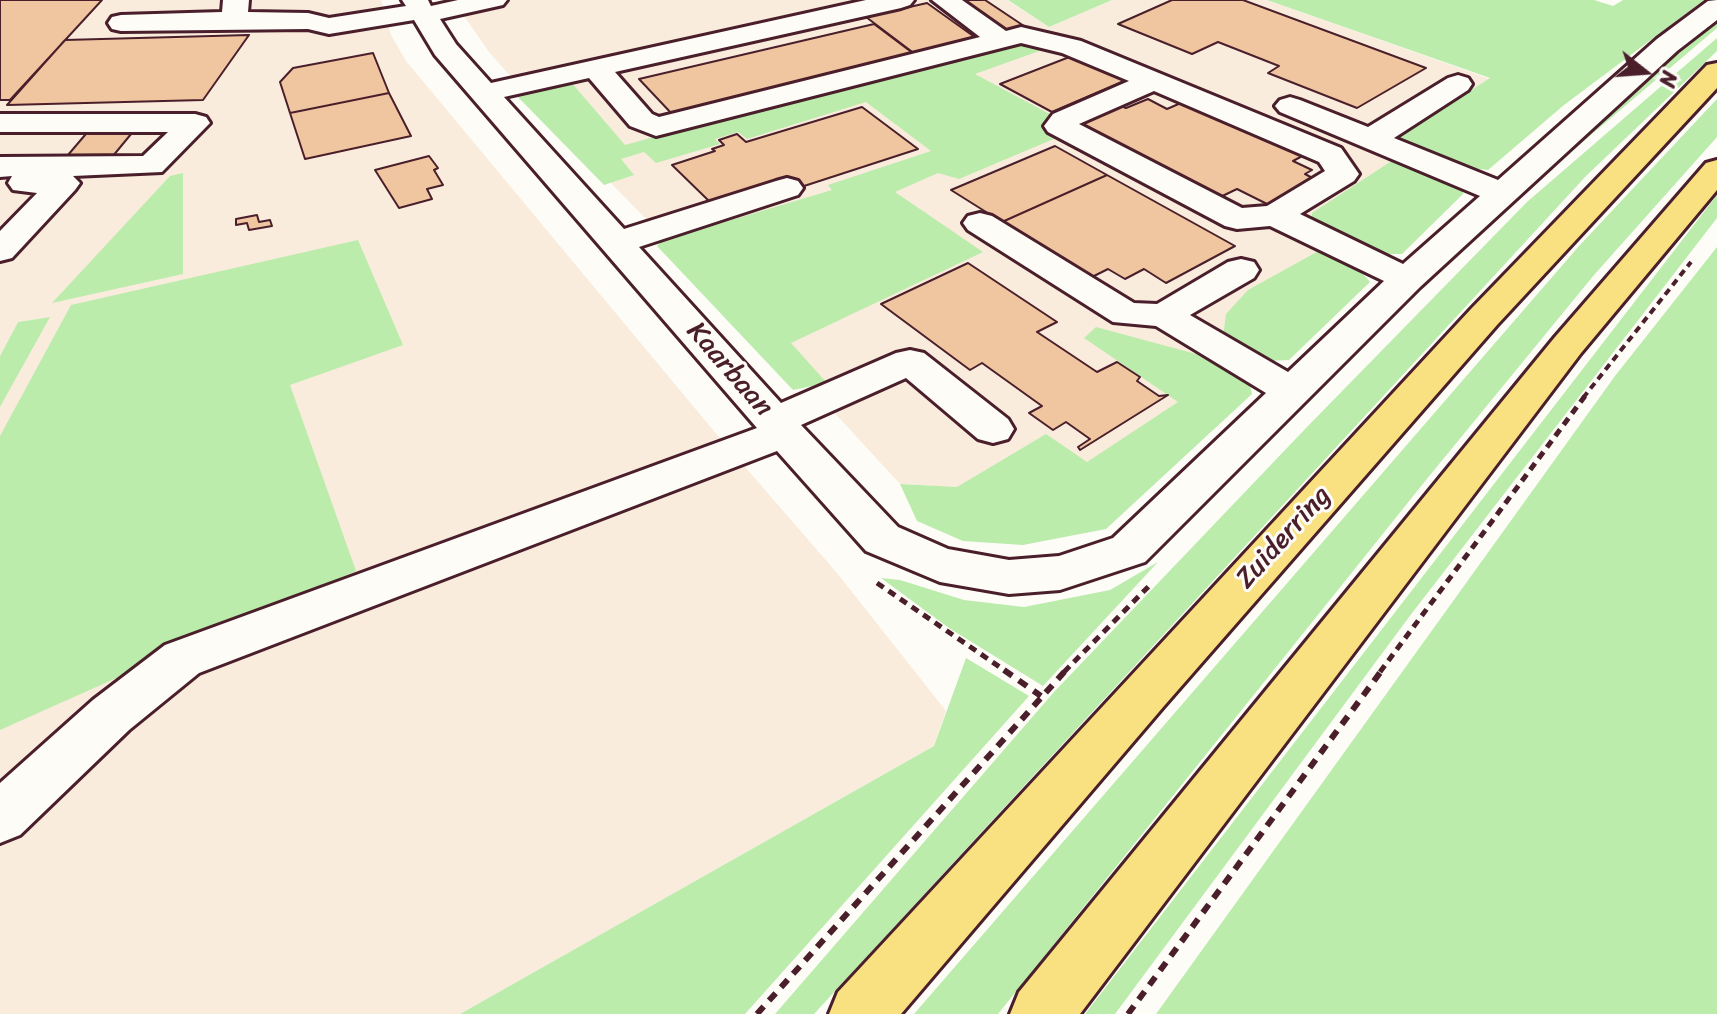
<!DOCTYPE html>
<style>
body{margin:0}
#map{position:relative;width:1717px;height:1014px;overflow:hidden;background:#fdfcf7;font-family:Sriracha,sans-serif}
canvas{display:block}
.north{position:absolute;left:1605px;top:32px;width:80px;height:80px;-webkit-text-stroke:6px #fdfcf7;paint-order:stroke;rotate:107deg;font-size:22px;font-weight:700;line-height:32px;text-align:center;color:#4a1f2b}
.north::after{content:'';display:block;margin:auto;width:28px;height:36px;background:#4a1f2b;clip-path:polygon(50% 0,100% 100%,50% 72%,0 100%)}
</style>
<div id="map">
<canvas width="1717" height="1014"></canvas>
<div class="north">N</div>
</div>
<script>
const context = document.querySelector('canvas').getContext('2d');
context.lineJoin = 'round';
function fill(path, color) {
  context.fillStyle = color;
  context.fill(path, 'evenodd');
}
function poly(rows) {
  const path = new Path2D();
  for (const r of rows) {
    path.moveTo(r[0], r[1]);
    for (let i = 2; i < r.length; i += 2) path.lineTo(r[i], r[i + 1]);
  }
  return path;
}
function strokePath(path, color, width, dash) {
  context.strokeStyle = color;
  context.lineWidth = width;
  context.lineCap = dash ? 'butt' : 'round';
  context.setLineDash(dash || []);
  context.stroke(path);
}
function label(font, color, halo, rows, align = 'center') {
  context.font = font + ' Sriracha,sans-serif';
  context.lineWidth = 6;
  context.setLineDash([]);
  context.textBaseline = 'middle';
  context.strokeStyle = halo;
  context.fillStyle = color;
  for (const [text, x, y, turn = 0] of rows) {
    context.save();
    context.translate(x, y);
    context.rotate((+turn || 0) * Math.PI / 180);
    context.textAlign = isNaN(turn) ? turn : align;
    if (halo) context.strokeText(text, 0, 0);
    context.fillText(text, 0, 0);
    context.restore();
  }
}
fill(poly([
 [0,0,381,0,391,35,406,61,713,430,837,573,946,711,934,746,460,1014,0,1014,0,407,49,317,18,322,0,356],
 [453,0,1007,0,1049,27,1112,0,1267,0,1544,98,1343,268,1102,496,900,484,808,384,548,119,489,52]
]), '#f9ecdd');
fill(poly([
 [1008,0,1112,0,1049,27],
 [1267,0,1594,0,1613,6,1623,0,1704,0,1564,105,1488,170,1452,166,1402,146,1398,137,1490,78],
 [1717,19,1717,28,1486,224,1616,100],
 [1717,38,1717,51,1586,176,814,1014,775,1014,1054,692,1307,427,1527,202],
 [1018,40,1042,50,975,74,1057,118,1054,130,1056,138,959,179,938,173,895,192,983,252,791,343,827,383,793,390,657,246,661,241,832,190,828,185,931,151,866,102,747,139,738,132,715,139,720,144,656,163,644,152,621,159,634,175,604,185,515,94,570,81,625,145,889,72],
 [1717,99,1717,137,1594,275,1426,480,998,1014,914,1014,1579,246],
 [1393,160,1464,188,1463,194,1402,254,1373,254,1312,227,1312,213],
 [183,173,183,274,52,303,170,176],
 [1717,195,1717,218,1409,617,1115,1014,1085,1014],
 [358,240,403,345,290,385,356,571,0,730,0,436,71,305],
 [1717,247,1717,1014,1156,1014,1615,376],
 [1324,248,1353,263,1370,282,1289,360,1265,361,1223,337,1226,314,1248,290],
 [50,317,0,407,0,356,18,322],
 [1096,327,1196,354,1249,381,1252,394,1106,529,1023,545,963,541,917,521,900,484,957,487,1046,434,1087,462,1178,402,1084,338],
 [1158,562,1043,686,949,628,881,578,900,580,964,600,1024,607,1110,590],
 [966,658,1029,696,745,1014,460,1014,934,746]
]), '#bbecac');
const building = poly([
 [0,0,102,0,10,100,0,100,0,0],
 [959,0,985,0,1027,28,1007,33,959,0],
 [1172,0,1243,0,1426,68,1357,108,1268,73,1279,66,1218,42,1192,54,1118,24,1172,0],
 [927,3,976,38,915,54,866,17,927,3],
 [874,24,914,54,672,114,639,79,874,24],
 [249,35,203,100,7,105,65,40,249,35],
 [373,53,389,93,290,113,280,82,293,68,373,53],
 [1077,54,1129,79,1052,112,1000,84,1077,54],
 [389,93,411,136,305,159,290,113,389,93],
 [1148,99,1167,109,1190,99,1306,154,1293,161,1312,170,1305,174,1318,181,1271,206,1237,189,1214,200,1073,126,1121,106,1126,108,1148,99],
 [862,107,918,149,801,187,789,177,710,202,672,165,715,151,712,149,724,145,719,140,737,134,746,142,862,107],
 [91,128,136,128,108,162,62,162,91,128],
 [1055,146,1107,175,1002,222,951,190,1055,146],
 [429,156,438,168,434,170,443,185,427,189,432,199,399,208,375,170,429,156],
 [1107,175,1235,246,1166,283,1144,269,1125,279,1108,269,1084,281,1002,222,1107,175],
 [257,215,259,222,270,220,272,226,249,230,247,223,236,225,236,219,257,215],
 [968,263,1057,322,1037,332,1097,372,1117,362,1140,377,1137,381,1159,396,1168,395,1080,450,1078,447,1090,439,1066,422,1053,430,1029,413,1042,406,982,363,970,370,881,304,968,263]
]);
fill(building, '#f0c6a0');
strokePath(building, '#4a1f2b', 2);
const minor = poly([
 [223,0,249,0,248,12,308,13,329,18,406,6,402,0,428,0,431,6,458,0,507,0,503,5,440,19,456,44,491,83,866,0,914,0,910,5,901,8,615,72,652,114,659,117,980,37,932,0,962,0,1006,31,1021,27,1081,41,1341,148,1359,174,1354,181,1300,214,1403,264,1480,196,1280,112,1275,106,1280,100,1290,97,1300,100,1368,127,1448,78,1458,75,1468,78,1472,84,1468,90,1394,138,1498,180,1657,39,1708,1,1717,0,1717,20,1677,51,1420,287,1145,562,1060,590,1009,594,940,582,866,551,777,451,199,673,129,730,20,835,0,843,0,783,93,700,165,645,757,428,435,55,414,20,329,34,308,29,121,31,112,29,108,23,112,17,121,15,222,12,223,0],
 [1021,43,1062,53,1129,81,1053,114,1044,126,1048,132,1225,226,1237,229,1270,226,1384,281,1288,372,1190,315,1254,278,1259,270,1254,262,1241,259,1228,262,1157,304,1134,303,992,216,980,213,968,216,963,223,968,230,1113,322,1156,326,1266,393,1113,538,1059,556,1009,560,948,549,898,527,801,425,906,378,978,439,993,443,1008,439,1014,429,1008,419,924,353,910,350,896,353,781,403,639,247,798,195,803,188,798,181,787,178,776,181,624,229,504,97,589,78,630,126,656,136,1021,43],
 [1154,91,1319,162,1325,171,1267,206,1242,208,1079,124,1154,91],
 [0,114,195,114,206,117,210,123,162,172,73,176,80,183,75,190,12,258,0,261,0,231,37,193,13,190,8,183,12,176,0,177,0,157,143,156,168,132,0,132,0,114]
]);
const major = poly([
 [1717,63,1717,88,1497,325,1164,706,901,1014,829,1014,838,992,1471,309,1707,65,1717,63],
 [1717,160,1717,190,1581,353,1080,1014,1010,1014,1019,992,1555,337,1706,163,1717,160]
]);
strokePath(minor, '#4a1f2b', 6);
strokePath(major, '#4a1f2b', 6);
strokePath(poly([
 [1583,398,1691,262]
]), '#4a1f2b', 4, [7, 5]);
strokePath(poly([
 [877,583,1007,672],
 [1064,672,1149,586],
 [1380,672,1585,396]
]), '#4a1f2b', 5, [8, 6]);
strokePath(poly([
 [1004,670,1041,696],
 [757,1014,1066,670],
 [1128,1014,1382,670]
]), '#4a1f2b', 6, [10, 8]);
fill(minor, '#fdfcf7');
fill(major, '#f9e181');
label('28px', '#4a1f2b', '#fdfcf7', [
 ["Kaarbaan",729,370,49],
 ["Zuiderring",1284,538,-48]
]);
</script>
